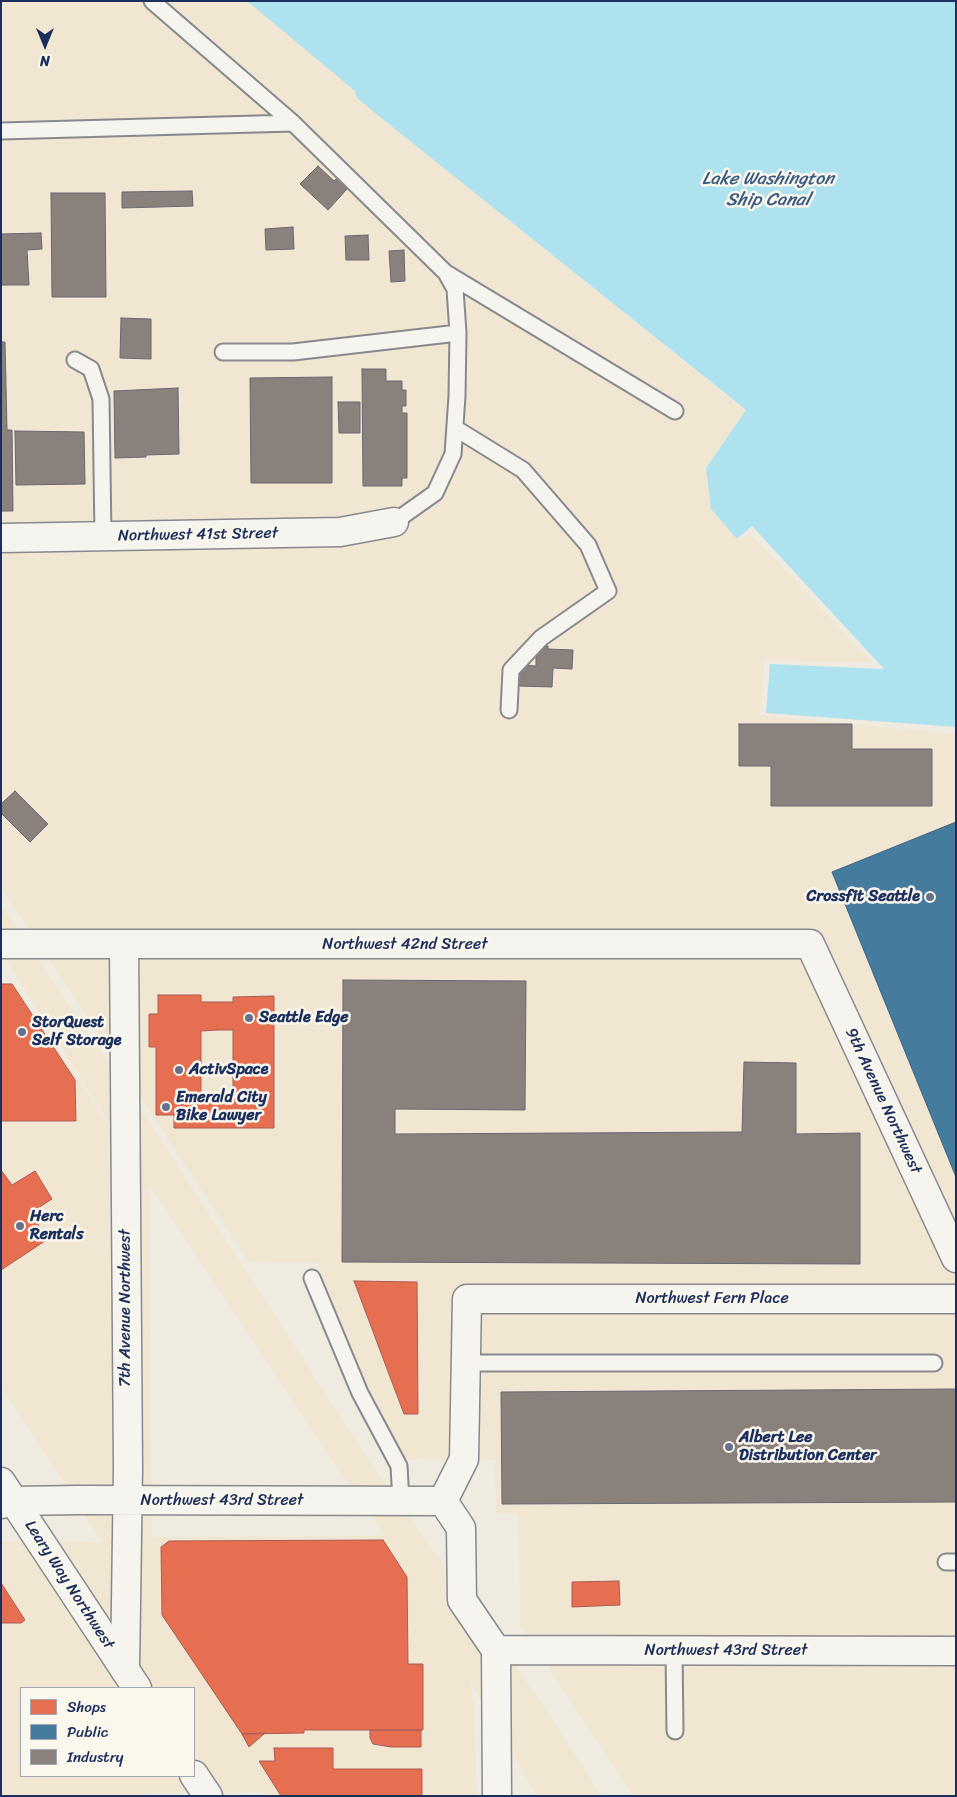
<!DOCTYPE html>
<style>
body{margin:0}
#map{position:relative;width:957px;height:1797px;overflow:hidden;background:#f0ebe1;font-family:Sriracha,sans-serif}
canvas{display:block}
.frame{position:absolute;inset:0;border:2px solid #1b2f5e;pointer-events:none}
.legend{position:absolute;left:20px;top:1687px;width:175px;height:90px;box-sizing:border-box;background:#fbf7ec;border:1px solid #a1a7b3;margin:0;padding:6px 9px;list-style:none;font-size:15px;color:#1b2f5e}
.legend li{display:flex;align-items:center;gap:10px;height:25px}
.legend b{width:25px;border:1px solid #a1a7b3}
.north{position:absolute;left:20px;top:20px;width:50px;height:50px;-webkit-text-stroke:4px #fbf7ec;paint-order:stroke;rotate:180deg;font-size:14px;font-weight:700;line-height:20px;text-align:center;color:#1b2f5e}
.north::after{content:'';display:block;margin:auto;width:18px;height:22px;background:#1b2f5e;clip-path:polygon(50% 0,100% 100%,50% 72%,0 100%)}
</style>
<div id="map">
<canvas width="957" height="1797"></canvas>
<div class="frame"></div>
<ul class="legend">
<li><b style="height:14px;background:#e76f51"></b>Shops</li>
<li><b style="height:14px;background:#457b9d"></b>Public</li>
<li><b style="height:14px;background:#8a817c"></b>Industry</li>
</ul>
<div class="north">N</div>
</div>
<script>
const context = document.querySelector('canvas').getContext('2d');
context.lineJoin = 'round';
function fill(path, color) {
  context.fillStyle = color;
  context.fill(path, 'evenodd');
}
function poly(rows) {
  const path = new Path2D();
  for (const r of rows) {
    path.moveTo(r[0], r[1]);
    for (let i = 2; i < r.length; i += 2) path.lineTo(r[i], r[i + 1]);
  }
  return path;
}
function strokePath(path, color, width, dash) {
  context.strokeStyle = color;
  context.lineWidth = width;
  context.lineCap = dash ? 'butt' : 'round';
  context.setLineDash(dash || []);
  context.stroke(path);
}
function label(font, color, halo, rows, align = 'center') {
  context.font = font + ' Sriracha,sans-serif';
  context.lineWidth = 5;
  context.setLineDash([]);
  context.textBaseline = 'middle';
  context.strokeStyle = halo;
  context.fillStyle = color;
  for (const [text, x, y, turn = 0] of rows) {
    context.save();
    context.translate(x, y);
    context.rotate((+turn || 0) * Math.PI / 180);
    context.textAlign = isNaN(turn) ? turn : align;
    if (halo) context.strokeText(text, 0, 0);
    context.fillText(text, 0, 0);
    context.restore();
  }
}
fill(poly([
 [1,1,247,1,355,91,357,98,375,113,746,411,706,468,737,539,751,534,872,662,765,660,760,715,956,734,956,1796,633,1796,520,1624,519,1514,496,1513,495,1460,392,1459,318,1263,249,1262,1,887],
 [1,905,147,1119,373,1466,543,1705,602,1796,537,1796,470,1681,474,1708,477,1796,265,1796,262,1792,145,1793,146,1796,1,1796,1,1541,102,1542,1,1386,1,983,13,983,133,1160,1,952],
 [149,1184,333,1462,385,1536,152,1537],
 [21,1688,194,1688,194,1776,21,1776]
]), '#f0e6d2');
fill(poly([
 [247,1,956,1,956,727,766,713,770,664,884,669,752,526,737,539,711,509,706,468,746,410,375,113,357,98,355,91]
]), '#aee2ee');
const shops = poly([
 [1,984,12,984,75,1080,76,1121,1,1121,1,984],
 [158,995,201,995,201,1002,233,1002,233,997,274,996,274,1128,174,1128,174,1115,156,1115,156,1047,149,1047,149,1014,158,1014,158,995],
 [217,1030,233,1030,233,1093,201,1093,201,1031,217,1030],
 [1,1170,12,1185,35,1171,52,1199,30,1213,48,1239,1,1270,1,1170],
 [354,1281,417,1282,418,1414,404,1414,354,1281],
 [383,1540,407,1577,408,1664,423,1664,423,1730,304,1730,304,1733,242,1734,162,1615,161,1547,169,1541,383,1540],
 [619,1581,620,1605,572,1607,572,1582,619,1581],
 [1,1583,25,1620,21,1623,1,1623,1,1583],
 [370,1730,421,1730,421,1747,391,1747,373,1744,370,1738,370,1730],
 [265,1733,249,1747,242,1734,265,1733],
 [274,1748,333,1748,333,1769,422,1769,422,1796,281,1796,259,1761,275,1761,274,1748]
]);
fill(shops, '#e76f51');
strokePath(shops, '#aa5c55', 1);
const public = poly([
 [956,822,956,1177,832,872,956,822]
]);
fill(public, '#457b9d');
strokePath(public, '#38648a', 1);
const industry = poly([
 [318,166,334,181,336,179,347,189,328,210,300,184,318,166],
 [192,191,193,206,122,208,122,192,192,191],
 [51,193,105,193,106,297,52,297,51,193],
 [293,227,294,249,266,250,265,229,293,227],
 [41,233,42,249,27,250,29,285,1,285,1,234,41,233],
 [368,235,369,260,346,260,345,236,368,235],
 [404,250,405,281,391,282,389,251,404,250],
 [121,318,151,319,151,359,120,358,121,318],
 [1,342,5,342,7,430,12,430,13,511,1,511,1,342],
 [362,369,386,369,386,381,402,381,402,390,406,390,406,406,402,406,402,413,407,413,407,478,402,478,402,486,363,486,362,369],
 [332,377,332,483,251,483,250,378,332,377],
 [178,388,179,454,146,455,146,457,115,458,114,391,178,388],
 [338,402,360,402,360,433,339,433,338,402],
 [15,431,84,432,85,484,16,485,15,431],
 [536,646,548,646,548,649,573,650,572,669,553,668,552,687,518,686,519,665,536,666,536,646],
 [739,724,852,724,852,749,932,749,932,806,771,806,771,766,739,766,739,724],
 [15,791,48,824,30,842,1,813,1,804,15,791],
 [343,980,526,981,525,1110,395,1109,395,1134,742,1132,744,1062,796,1063,796,1134,860,1133,860,1264,342,1262,343,980],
 [956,1389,956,1502,502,1504,501,1392,956,1389]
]);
fill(industry, '#8a817c');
strokePath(industry, '#696873', 1);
const service = poly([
 [152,1,293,123,446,273,675,411],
 [1,131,293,123],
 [223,352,293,352,458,333],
 [75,360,91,369,101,399,103,537],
 [455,428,523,470,588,545,608,591,541,638,511,670,509,710],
 [394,522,435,493,453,454,457,396,458,333,455,289,446,273],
 [312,1278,360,1393,399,1466,401,1501],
 [466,1363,934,1363],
 [946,1562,956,1562],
 [674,1651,675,1731]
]);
const minor = poly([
 [1,538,340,532,394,522],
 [1,944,810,944,956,1258],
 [124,945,128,1468,125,1670],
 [443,1501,464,1459,467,1299,956,1299],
 [443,1501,461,1528,462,1600,496,1650,497,1796],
 [1,1504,15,1501,78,1500,443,1501],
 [496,1650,956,1651]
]);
const secondary = poly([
 [1,1482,137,1688],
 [194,1775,208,1796]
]);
strokePath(service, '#87898d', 19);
strokePath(minor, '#87898d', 31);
strokePath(secondary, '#87898d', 31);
strokePath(service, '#f5f4ef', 15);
strokePath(minor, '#f5f4ef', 28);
strokePath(secondary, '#f5f4ef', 28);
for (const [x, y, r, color] of [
 [930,897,5,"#66718c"],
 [249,1018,5,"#66718c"],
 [22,1032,5,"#66718c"],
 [179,1070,5,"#66718c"],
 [166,1107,5,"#66718c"],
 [20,1226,5,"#66718c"],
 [729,1447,5,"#66718c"]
]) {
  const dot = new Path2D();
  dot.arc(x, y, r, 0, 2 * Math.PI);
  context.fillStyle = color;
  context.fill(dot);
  strokePath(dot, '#fbf7ec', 2);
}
label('16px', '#1b2f5e', '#fbf7ec', [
 ["Northwest 41st Street",198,535,-1],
 ["Northwest 42nd Street",405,945],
 ["9th Avenue Northwest",883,1101,65],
 ["Northwest Fern Place",712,1299],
 ["7th Avenue Northwest",126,1308,-90],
 ["Northwest 43rd Street",222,1501],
 ["Leary Way Northwest",69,1585,57],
 ["Northwest 43rd Street",726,1651]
]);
label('bold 16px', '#1b2f5e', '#fbf7ec', [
 ["Crossfit Seattle",920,897,"right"],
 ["Seattle Edge",259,1018],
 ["StorQuest",32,1023],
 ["Self Storage",32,1041],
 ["ActivSpace",189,1070],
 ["Emerald City",176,1098],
 ["Bike Lawyer",176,1116],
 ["Herc",30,1217],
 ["Rentals",30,1235],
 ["Albert Lee",739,1438],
 ["Distribution Center",739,1456]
], 'left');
label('italic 18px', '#395b83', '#fbf7ec', [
 ["Lake Washington",768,179],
 ["Ship Canal",768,200]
]);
</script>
